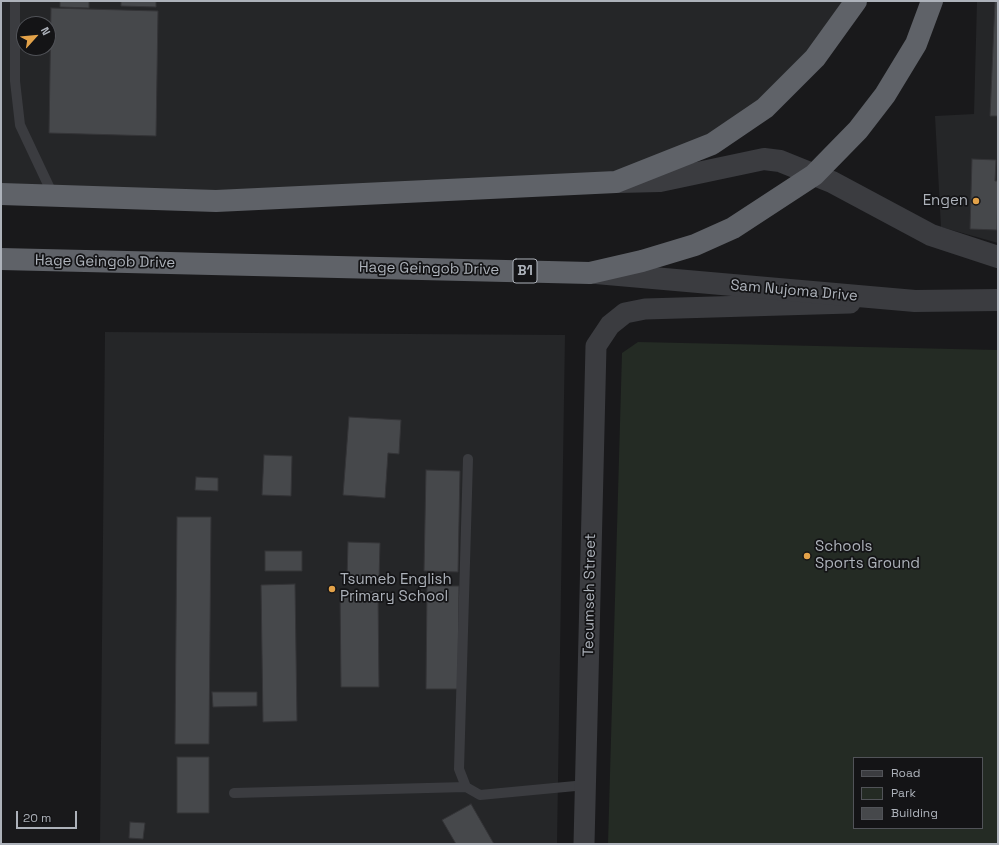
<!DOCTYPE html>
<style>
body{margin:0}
#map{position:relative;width:999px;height:845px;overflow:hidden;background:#19191b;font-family:"Space Grotesk",sans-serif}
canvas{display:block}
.frame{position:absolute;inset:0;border:2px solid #adb2ba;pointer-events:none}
.legend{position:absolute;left:853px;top:757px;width:130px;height:72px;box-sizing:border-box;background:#141416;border:1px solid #515358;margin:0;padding:5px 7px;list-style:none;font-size:12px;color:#adb2ba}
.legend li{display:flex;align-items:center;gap:8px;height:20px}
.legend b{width:20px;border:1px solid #515358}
.north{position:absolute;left:16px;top:16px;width:40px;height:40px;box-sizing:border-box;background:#141416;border:1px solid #515358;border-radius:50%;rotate:63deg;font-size:11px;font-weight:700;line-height:16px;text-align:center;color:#adb2ba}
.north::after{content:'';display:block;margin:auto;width:14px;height:18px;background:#e3a249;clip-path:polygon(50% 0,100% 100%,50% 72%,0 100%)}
.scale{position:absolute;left:16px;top:811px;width:61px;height:18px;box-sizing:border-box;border:2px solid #adb2ba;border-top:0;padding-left:5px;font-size:12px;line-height:14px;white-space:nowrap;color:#adb2ba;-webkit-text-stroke:3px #141416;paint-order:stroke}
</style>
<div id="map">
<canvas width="999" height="845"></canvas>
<div class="frame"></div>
<ul class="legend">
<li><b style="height:5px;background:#3b3c40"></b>Road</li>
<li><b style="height:11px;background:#242b24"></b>Park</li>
<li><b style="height:11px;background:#46484b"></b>Building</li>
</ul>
<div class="north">N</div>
<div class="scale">20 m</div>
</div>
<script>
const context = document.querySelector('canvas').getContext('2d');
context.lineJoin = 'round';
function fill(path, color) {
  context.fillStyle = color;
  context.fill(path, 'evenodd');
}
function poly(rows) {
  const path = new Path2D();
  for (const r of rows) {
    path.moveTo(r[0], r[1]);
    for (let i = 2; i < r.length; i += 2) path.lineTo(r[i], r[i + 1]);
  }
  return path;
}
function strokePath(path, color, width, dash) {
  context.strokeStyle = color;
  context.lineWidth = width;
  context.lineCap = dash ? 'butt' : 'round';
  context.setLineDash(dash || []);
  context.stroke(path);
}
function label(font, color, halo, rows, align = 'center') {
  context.font = font + ' "Space Grotesk",sans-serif';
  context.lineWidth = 3.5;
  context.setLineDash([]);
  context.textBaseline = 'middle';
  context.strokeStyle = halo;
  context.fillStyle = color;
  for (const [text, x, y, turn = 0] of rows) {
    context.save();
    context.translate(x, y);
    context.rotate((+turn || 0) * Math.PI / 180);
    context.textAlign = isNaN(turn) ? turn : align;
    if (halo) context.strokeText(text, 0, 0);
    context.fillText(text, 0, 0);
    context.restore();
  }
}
fill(poly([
 [1,1,856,1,765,108,616,182,216,201,1,194],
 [24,24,48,24,48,48,24,48],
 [977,1,998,1,998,243,941,227,935,116,974,114],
 [105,332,565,335,557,844,100,844]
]), '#252628');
fill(poly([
 [638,342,998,350,998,844,608,844,622,353],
 [854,758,982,758,982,828,854,828]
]), '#242b24');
const building = poly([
 [60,1,89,1,89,8,60,7,60,1],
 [121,1,156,1,156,7,121,6,121,1],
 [995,1,998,1,998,116,990,116,995,1],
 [51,8,158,11,156,136,49,133,51,8],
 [972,159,996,160,995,181,998,181,997,230,970,229,972,159],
 [349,417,401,420,399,454,388,453,385,498,343,495,349,417],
 [264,455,292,456,291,496,262,495,264,455],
 [426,470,460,471,458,572,424,571,426,470],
 [196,477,218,478,218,491,195,490,196,477],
 [177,517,211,517,209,744,175,744,177,517],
 [348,542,380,543,379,580,347,579,348,542],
 [265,551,302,551,302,571,265,571,265,551],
 [295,584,297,721,263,722,261,585,295,584],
 [427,586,459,586,458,689,426,689,427,586],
 [378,591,379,687,341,687,340,592,378,591],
 [212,692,257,692,257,706,213,707,212,692],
 [177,757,209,757,209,813,177,813,177,757],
 [471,804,494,844,456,844,442,820,471,804],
 [130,822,145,823,143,839,129,838,130,822]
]);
fill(building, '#46484b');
strokePath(building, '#343437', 1);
strokePath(poly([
 [15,1,15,81,20,125,53,195],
 [468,459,459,769,466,787,480,795,586,785],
 [234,793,466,787]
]), '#3b3c40', 10);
strokePath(poly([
 [584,844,596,346,610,325,625,313,645,309,850,303]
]), '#3b3c40', 21);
strokePath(poly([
 [618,182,660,181,764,159,780,161,832,182,931,235,998,257],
 [596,273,915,301,998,300]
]), '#3b3c40', 22);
strokePath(poly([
 [1,194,216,201,616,182,712,144,765,108,815,58,856,1],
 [1,259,590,273,642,261,695,245,733,228,814,175,858,130,885,95,916,44,932,1]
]), '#5f6268', 22);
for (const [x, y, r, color] of [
 [976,201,4,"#e3a249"],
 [807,556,4,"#e3a249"],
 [332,589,4,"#e3a249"]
]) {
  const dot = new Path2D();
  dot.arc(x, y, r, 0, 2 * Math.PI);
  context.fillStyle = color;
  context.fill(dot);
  strokePath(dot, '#141416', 1.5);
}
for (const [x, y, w] of [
 [525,271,24]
]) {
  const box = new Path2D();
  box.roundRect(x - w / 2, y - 12, w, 24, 3);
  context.fillStyle = '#141416';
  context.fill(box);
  strokePath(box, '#adb2ba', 1);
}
label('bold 14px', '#adb2ba', null, [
 ["B1",525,271]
]);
label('15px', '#adb2ba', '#141416', [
 ["Engen",968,201,"right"],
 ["Schools",815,547],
 ["Sports Ground",815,564],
 ["Tsumeb English",340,580],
 ["Primary School",340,597]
], 'left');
label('15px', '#adb2ba', '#141416', [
 ["Hage Geingob Drive",105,262,1],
 ["Hage Geingob Drive",429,269,1],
 ["Sam Nujoma Drive",794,291,5],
 ["Tecumseh Street",590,595,-89]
]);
</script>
